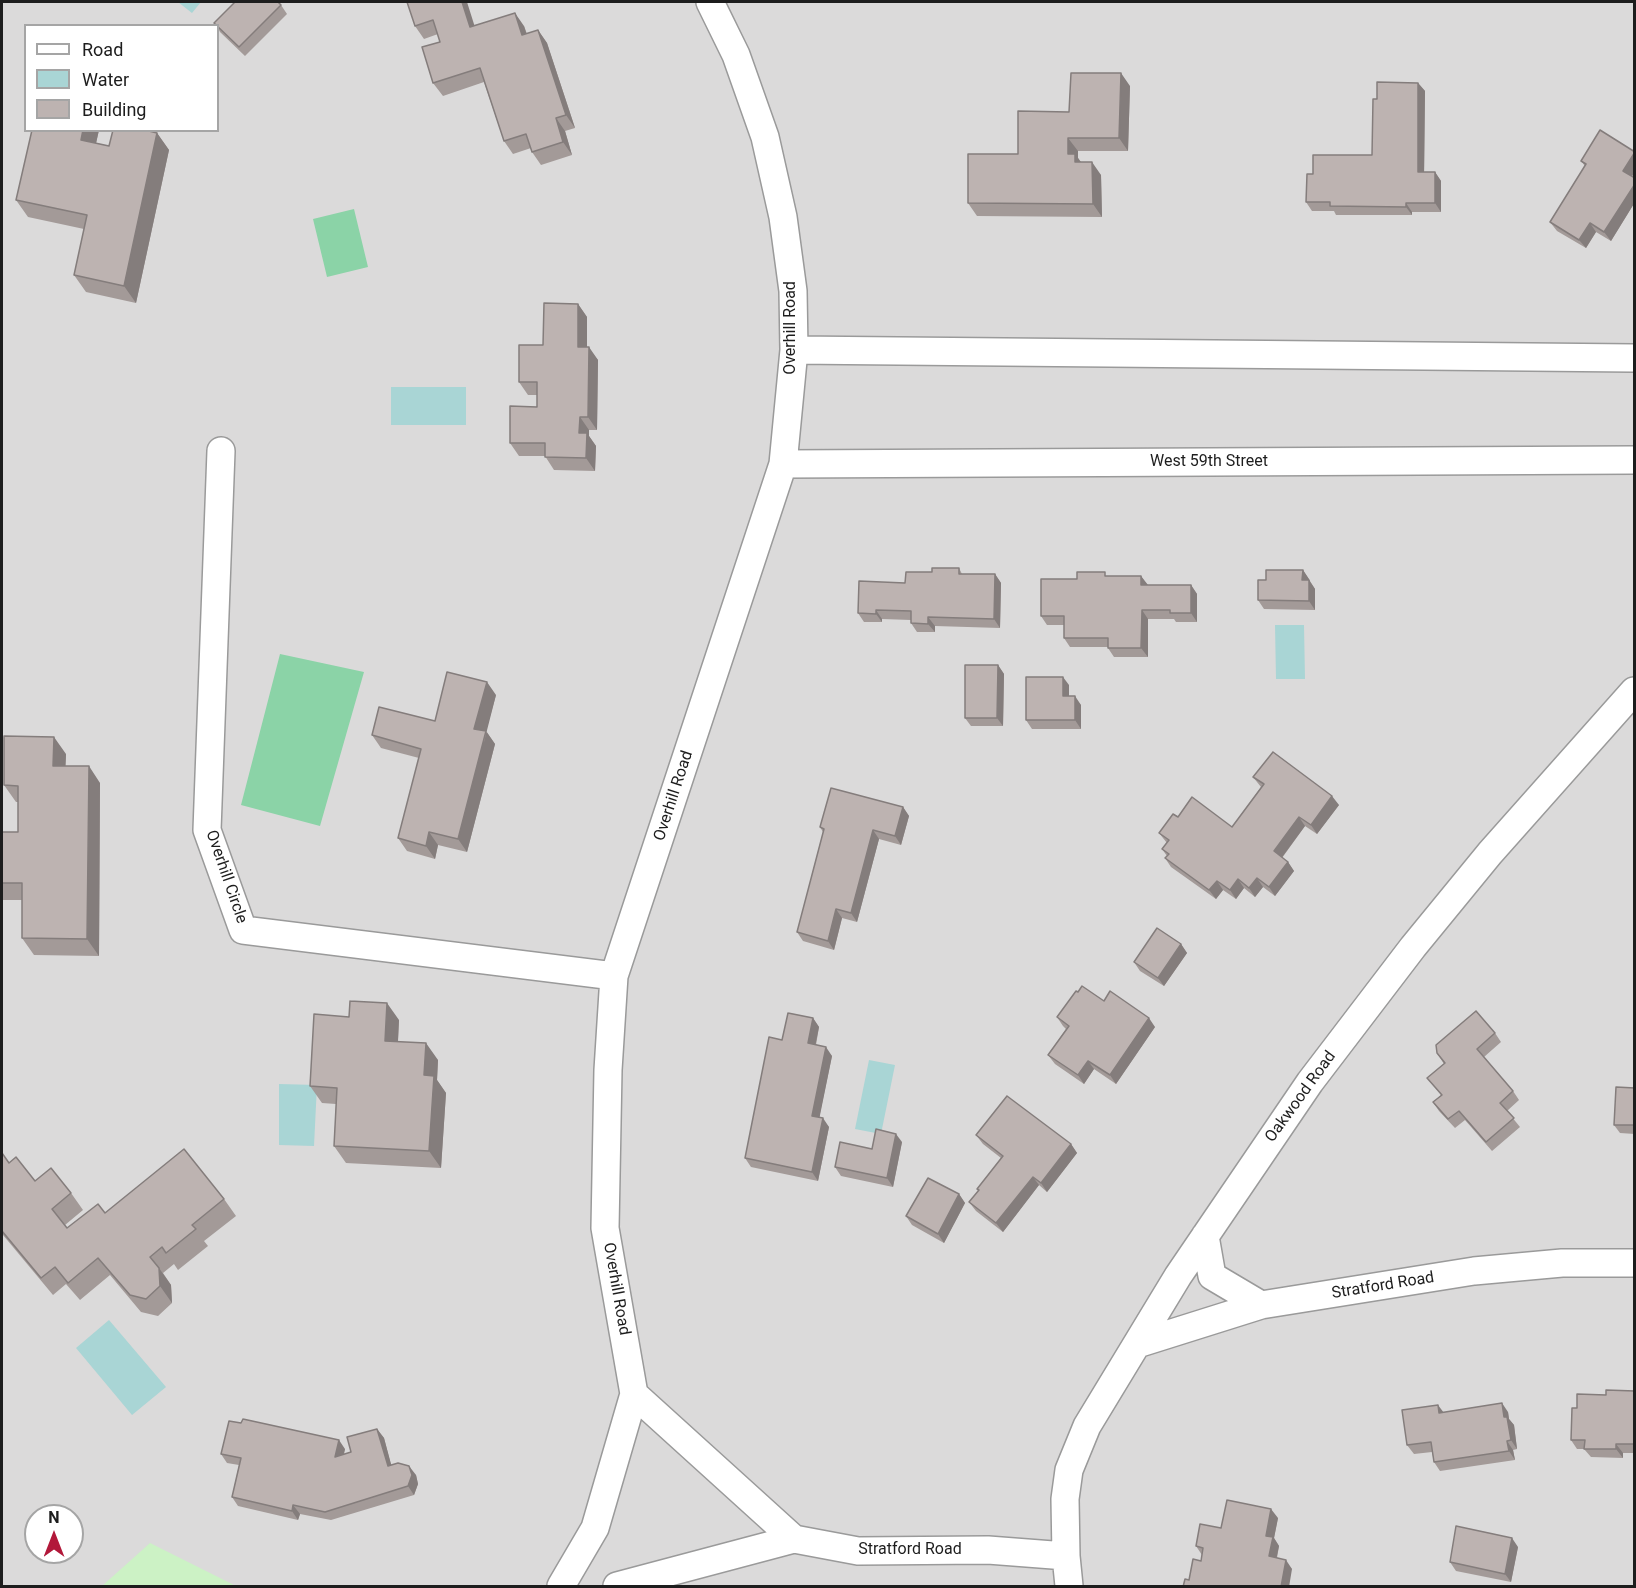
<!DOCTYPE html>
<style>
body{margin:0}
#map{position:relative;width:1636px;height:1588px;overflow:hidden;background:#ede8e4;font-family:Roboto,sans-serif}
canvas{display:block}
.frame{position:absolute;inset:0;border:3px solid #1d1d1d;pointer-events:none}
.legend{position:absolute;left:24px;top:24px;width:195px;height:108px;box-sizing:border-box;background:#fff;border:2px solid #a5a5a5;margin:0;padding:8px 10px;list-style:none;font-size:18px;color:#1d1d1d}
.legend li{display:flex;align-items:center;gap:12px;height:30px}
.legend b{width:30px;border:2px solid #a5a5a5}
.north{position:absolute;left:24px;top:1504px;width:60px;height:60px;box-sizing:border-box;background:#fff;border:2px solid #a5a5a5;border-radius:50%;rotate:0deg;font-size:16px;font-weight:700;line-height:24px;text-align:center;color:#1d1d1d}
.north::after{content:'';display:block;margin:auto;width:21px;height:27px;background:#b2183a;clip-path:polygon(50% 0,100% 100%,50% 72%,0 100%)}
</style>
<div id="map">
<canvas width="1636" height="1588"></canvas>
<div class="frame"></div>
<ul class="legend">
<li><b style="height:8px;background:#fff"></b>Road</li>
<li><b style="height:16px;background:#a9d5d5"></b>Water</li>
<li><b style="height:16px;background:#bdb3b1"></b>Building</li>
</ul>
<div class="north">N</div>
</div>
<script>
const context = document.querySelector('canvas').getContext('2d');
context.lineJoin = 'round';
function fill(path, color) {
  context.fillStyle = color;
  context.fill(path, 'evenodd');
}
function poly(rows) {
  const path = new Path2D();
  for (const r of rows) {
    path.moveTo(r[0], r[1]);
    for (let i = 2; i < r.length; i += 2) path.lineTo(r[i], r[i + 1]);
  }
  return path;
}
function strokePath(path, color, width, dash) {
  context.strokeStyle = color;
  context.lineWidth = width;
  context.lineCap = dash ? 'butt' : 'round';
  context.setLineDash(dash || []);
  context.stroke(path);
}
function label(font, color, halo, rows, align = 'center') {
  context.font = font + ' Roboto,sans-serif';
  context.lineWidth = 5;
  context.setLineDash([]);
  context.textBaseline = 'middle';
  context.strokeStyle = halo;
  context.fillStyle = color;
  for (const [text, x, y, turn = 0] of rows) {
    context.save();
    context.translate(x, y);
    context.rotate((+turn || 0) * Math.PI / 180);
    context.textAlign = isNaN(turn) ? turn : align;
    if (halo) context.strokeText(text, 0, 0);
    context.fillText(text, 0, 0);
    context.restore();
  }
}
fill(poly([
 [2,2,1634,2,1634,1586,2,1586],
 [26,26,218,26,218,130,26,130],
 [36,1516,72,1516,72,1552,36,1552]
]), '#dbdada');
fill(poly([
 [150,1543,236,1586,102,1586]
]), '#ccf2c5');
fill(poly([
 [354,209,368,267,327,277,313,219],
 [280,654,364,672,320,826,241,805]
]), '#8bd3a7');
fill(poly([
 [178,2,201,2,192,13],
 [391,387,466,387,466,425,391,425],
 [1275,625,1304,625,1305,679,1276,679],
 [869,1060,895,1065,881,1134,855,1129],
 [279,1084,317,1085,314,1146,279,1145],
 [109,1320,166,1387,132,1415,76,1348]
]), '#a9d5d5');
const minor = poly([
 [710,2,736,55,765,137,783,217,793,291,794,350,783,464,614,976,608,1070,605,1228,634,1394,794,1539],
 [794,350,1634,358],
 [221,451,207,830,243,930,614,976],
 [783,464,1634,460],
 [1205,1236,1212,1276,1261,1305],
 [1137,1344,1261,1305,1474,1271,1562,1263,1634,1263],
 [561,1586,595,1528,634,1394],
 [617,1586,794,1539,858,1551,988,1550,1066,1556],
 [1069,1586,1066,1556,1065,1499,1069,1470,1087,1426,1178,1276,1310,1082,1413,947,1490,853,1634,691]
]);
strokePath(minor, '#9a9a9a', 30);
strokePath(minor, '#fff', 27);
fill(poly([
 [407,2,475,26,524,26,527,34,538,30,547,43,575,128,565,131,572,155,541,165,532,152,531,148,513,154,504,141,484,82,443,96,433,83,440,42,438,34,424,39,415,26],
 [281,5,287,14,245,56,220,32,218,28,218,26,216,26,214,23],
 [1418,83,1425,91,1424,172,1435,172,1441,181,1441,212,1412,212,1412,215,1336,215,1334,211,1312,211,1306,202,1313,174,1372,155,1377,99],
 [1130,86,1128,151,1078,151,1078,158,1081,162,1101,175,1102,217,977,216,968,203,1018,154,1069,112],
 [32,130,99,130,96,143,109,146,157,133,169,150,136,303,86,292,74,275,84,229,28,217,16,200],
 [1635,152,1635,172,1632,176,1635,178,1635,202,1611,241,1596,232,1586,248,1557,231,1550,222,1585,166,1581,161],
 [578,304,587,317,587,347,598,360,597,430,589,430,589,436,596,446,595,471,554,470,545,456,519,456,510,443,537,407,537,395,528,395,519,382,543,345],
 [959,568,962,574,995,574,1001,583,1000,628,935,626,935,632,917,632,911,623,911,620,882,619,882,622,864,622,858,613,905,583,932,572],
 [1303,570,1315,589,1315,610,1264,609,1258,600,1266,580],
 [1108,576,1141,576,1147,585,1191,585,1197,594,1197,622,1176,622,1174,619,1148,619,1148,657,1114,657,1108,648,1108,647,1070,647,1064,638,1064,625,1047,625,1041,616,1077,579],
 [998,665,1004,674,1003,726,971,726,965,718],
 [1069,685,1069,696,1081,705,1081,729,1032,729,1026,720],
 [496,695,486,731,495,744,467,852,438,845,435,859,407,851,398,838,419,758,381,748,372,735,435,721],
 [66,754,65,766,100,783,99,956,34,955,22,938,22,900,2,900,2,832,18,832,18,802,16,802,4,785],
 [1253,777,1339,805,1317,834,1305,826,1282,858,1288,862,1294,871,1275,896,1263,887,1255,897,1244,888,1236,899,1223,890,1216,899,1171,867,1165,858,1167,856,1162,849,1167,843,1159,833,1178,817,1232,827,1261,787],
 [903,807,909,816,901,845,879,839,857,922,842,918,834,950,803,941,797,932,823,832,820,827],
 [1181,944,1187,953,1164,986,1140,971,1134,962],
 [1078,992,1104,1001,1155,1027,1116,1084,1094,1069,1084,1084,1055,1064,1048,1055,1066,1029,1063,1026,1057,1017],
 [813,1018,819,1027,816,1045,832,1056,819,1118,829,1127,818,1181,751,1167,745,1158,782,1040],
 [399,1020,398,1042,438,1060,437,1080,446,1093,441,1168,346,1163,334,1146,336,1104,322,1103,310,1086],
 [1495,1033,1501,1042,1484,1057,1513,1091,1519,1100,1507,1111,1520,1127,1492,1151,1465,1120,1455,1128,1439,1111,1433,1102,1441,1095,1427,1078,1444,1064,1437,1053],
 [1635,1088,1635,1134,1620,1133,1614,1125],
 [976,1135,1071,1144,1077,1153,1047,1192,1039,1185,1003,1232,976,1211,969,1202,978,1191,977,1189,1001,1158,983,1144],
 [902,1142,893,1187,841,1176,835,1167,872,1149],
 [2,1153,9,1163,35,1181,71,1193,83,1210,65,1225,67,1228,105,1213,224,1199,236,1216,204,1241,208,1246,178,1270,174,1264,163,1273,171,1285,172,1303,158,1316,141,1312,110,1275,80,1300,66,1284,53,1295,3,1235,2,1237],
 [959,1194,965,1203,944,1243,912,1225,906,1216],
 [1635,1391,1635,1453,1623,1453,1623,1458,1591,1457,1584,1449,1577,1449,1571,1440,1577,1408,1606,1395],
 [1443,1412,1508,1412,1509,1419,1514,1425,1517,1449,1513,1450,1515,1460,1440,1471,1434,1462,1432,1452,1414,1454,1407,1445],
 [377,1429,384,1438,391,1465,416,1475,418,1484,414,1495,331,1520,300,1514,298,1520,238,1506,232,1497,239,1465,227,1463,221,1454,345,1449,344,1454,351,1452],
 [1278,1518,1274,1538,1279,1546,1277,1558,1292,1569,1189,1580,1201,1561,1202,1555,1196,1546,1221,1528],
 [1518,1547,1511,1582,1456,1571,1450,1562]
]), '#a39a98');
fill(poly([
 [462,2,467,2,479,40,470,27],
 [515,13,524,26,531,48,522,35],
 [538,30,547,43,575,128,566,115],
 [1121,73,1130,86,1128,151,1119,138],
 [1418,83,1425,91,1424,181,1418,172],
 [556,118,565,131,572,155,563,142],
 [83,130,99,130,93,157,81,140],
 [157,133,169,150,136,303,124,286],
 [1068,138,1078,151,1078,158,1084,167,1084,175,1068,154],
 [1635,153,1635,172,1629,180,1623,171],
 [1092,162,1101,175,1102,217,1093,204],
 [1435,172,1441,181,1441,212,1435,203],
 [1635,184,1635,202,1611,241,1604,232],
 [1406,203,1412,212,1412,215,1406,207],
 [1590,223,1596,232,1586,248,1579,240],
 [578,304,587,317,587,360,578,347],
 [589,347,598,360,597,430,588,417],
 [580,417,589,430,589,436,596,446,595,471,586,458,579,433],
 [1303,570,1309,579,1309,589,1302,580],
 [995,574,1001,583,1000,628,994,619],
 [1141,576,1148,585,1141,585],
 [1309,580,1315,589,1315,610,1309,601],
 [1191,585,1197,594,1197,622,1191,613],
 [876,610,882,619,882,622,876,614],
 [1142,610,1148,619,1148,657,1141,648],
 [928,617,935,626,935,632,928,624],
 [998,665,1004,674,1003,726,997,718],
 [1063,677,1069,685,1069,705,1063,696],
 [487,682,496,695,484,742,474,729],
 [1075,696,1081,705,1081,729,1075,720],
 [486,731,495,744,467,852,458,839],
 [54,737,66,754,65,783,53,766],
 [89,766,100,783,99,956,87,939],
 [1332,796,1339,805,1317,834,1311,825],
 [903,807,909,816,901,845,895,836],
 [1299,817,1305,826,1280,860,1274,851],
 [873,830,879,839,857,922,851,913],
 [429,832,438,845,435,859,426,846],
 [1288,862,1294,871,1275,896,1269,887],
 [1257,878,1263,887,1255,897,1249,888],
 [1238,879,1244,888,1236,899,1230,890],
 [1217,881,1223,890,1216,899,1209,890],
 [836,909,842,918,834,950,828,941],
 [1181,944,1187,953,1164,986,1158,978],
 [387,1003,399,1020,397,1058,385,1041],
 [813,1018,819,1027,814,1052,808,1043],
 [1149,1018,1155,1027,1116,1084,1110,1075],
 [426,1043,438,1060,437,1080,446,1093,441,1168,429,1151,424,1075],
 [826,1047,832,1056,818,1125,812,1116],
 [1088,1061,1094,1069,1084,1084,1078,1075],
 [823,1118,829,1127,818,1181,812,1172],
 [896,1134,902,1142,893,1187,887,1178],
 [1071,1144,1077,1153,1047,1192,1041,1183],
 [1033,1177,1039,1185,1003,1232,996,1223],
 [959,1194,965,1203,944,1243,938,1234],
 [159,1268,171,1285,172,1303,160,1286],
 [1502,1403,1508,1412,1509,1419,1514,1425,1517,1449,1511,1440,1504,1417],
 [1438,1405,1444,1413,1439,1413],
 [377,1429,384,1438,394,1475,388,1466],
 [339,1440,345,1449,341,1465,335,1457],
 [1507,1441,1513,1450,1515,1460,1509,1451],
 [1616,1444,1623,1453,1623,1458,1616,1449],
 [409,1466,416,1475,418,1484,414,1495,408,1486],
 [293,1505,300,1514,298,1520,292,1511],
 [1271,1509,1278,1518,1274,1538,1279,1546,1275,1565,1269,1556,1266,1536],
 [1512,1538,1518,1547,1511,1582,1505,1574],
 [1286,1560,1292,1569,1289,1587,1281,1587]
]), '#847d7c');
const building = poly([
 [235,2,278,2,281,5,239,47,214,23,235,2],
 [407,2,462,2,470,27,515,13,522,35,538,30,566,115,556,118,563,142,532,152,526,134,504,141,480,68,433,83,422,47,440,42,433,20,415,26,407,2],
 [1071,73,1121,73,1119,138,1068,138,1068,154,1075,154,1075,162,1092,162,1093,204,968,203,968,154,1018,154,1018,111,1069,112,1071,73],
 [1377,82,1418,83,1418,172,1435,172,1435,203,1406,203,1406,207,1330,206,1330,202,1306,202,1307,174,1313,174,1313,155,1372,155,1373,99,1377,99,1377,82],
 [32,130,83,130,81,140,109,146,113,130,145,130,157,133,124,286,74,275,87,215,16,200,32,130],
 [1600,130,1635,152,1623,171,1635,178,1635,184,1604,232,1590,223,1579,240,1550,222,1586,164,1581,161,1600,130],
 [544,303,578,304,578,347,589,347,588,417,580,417,579,433,587,433,586,458,545,457,545,443,510,443,510,406,537,407,537,382,519,382,519,345,543,345,544,303],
 [932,568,959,568,959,574,995,574,994,619,928,617,928,624,911,623,911,611,876,610,876,614,858,613,859,581,905,583,906,572,932,572,932,568],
 [1266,570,1303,570,1302,580,1309,580,1309,601,1258,600,1258,580,1266,580,1266,570],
 [1077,572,1105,572,1105,576,1141,576,1141,585,1191,585,1191,613,1170,613,1170,610,1142,610,1141,648,1108,648,1108,638,1064,638,1064,616,1041,616,1041,579,1077,579,1077,572],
 [965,665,998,665,997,718,965,718,965,665],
 [447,672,487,682,474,729,486,731,458,839,429,832,426,846,398,838,421,749,372,735,379,707,435,721,447,672],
 [1026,677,1063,677,1063,696,1075,696,1075,720,1026,720,1026,677],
 [4,736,54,737,53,766,89,766,87,939,22,938,22,883,2,883,2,832,18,832,18,786,4,785,4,736],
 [1273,752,1332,796,1311,825,1299,817,1274,851,1288,862,1269,887,1257,878,1249,888,1238,879,1230,890,1217,881,1209,890,1165,858,1169,854,1162,849,1169,840,1159,833,1173,814,1178,817,1192,797,1232,827,1264,784,1253,777,1273,752],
 [831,788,903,807,895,836,873,830,851,913,836,909,828,941,797,932,824,829,820,827,831,788],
 [1157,928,1181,944,1158,978,1134,962,1157,928],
 [1082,986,1104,1001,1110,991,1149,1018,1110,1075,1088,1061,1078,1075,1048,1055,1069,1026,1057,1017,1076,991,1078,992,1082,986],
 [350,1001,387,1003,385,1041,426,1043,424,1075,434,1076,429,1151,334,1146,337,1088,310,1086,314,1014,349,1017,350,1001],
 [1476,1011,1495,1033,1477,1049,1513,1091,1500,1103,1514,1118,1486,1142,1459,1111,1448,1119,1433,1102,1442,1095,1427,1078,1445,1063,1437,1053,1436,1045,1476,1011],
 [788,1013,813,1018,808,1043,826,1047,812,1116,823,1118,812,1172,745,1158,769,1037,782,1040,788,1013],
 [1616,1087,1635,1088,1635,1125,1614,1125,1616,1087],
 [1007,1096,1071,1144,1041,1183,1033,1177,996,1223,969,1202,979,1190,977,1189,1003,1156,976,1135,1007,1096],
 [876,1129,896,1134,887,1178,835,1167,840,1142,872,1149,876,1129],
 [184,1149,224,1199,192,1225,196,1229,166,1253,162,1247,150,1257,159,1268,160,1286,146,1299,130,1295,98,1258,68,1283,55,1267,41,1278,2,1231,2,1153,9,1163,16,1157,35,1181,51,1168,71,1193,52,1209,67,1228,98,1204,105,1213,184,1149],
 [928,1178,959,1194,938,1234,906,1216,928,1178],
 [1606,1390,1635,1391,1635,1444,1616,1444,1616,1449,1584,1449,1585,1440,1571,1440,1572,1408,1577,1408,1577,1394,1606,1395,1606,1390],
 [1502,1403,1504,1417,1507,1417,1511,1440,1507,1441,1509,1451,1434,1462,1431,1442,1407,1445,1402,1410,1438,1405,1439,1413,1502,1403],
 [243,1419,339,1440,335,1457,351,1452,347,1437,377,1429,388,1466,398,1463,409,1466,412,1475,408,1486,325,1512,293,1505,292,1511,232,1497,241,1458,221,1454,229,1421,241,1423,243,1419],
 [1227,1500,1271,1509,1266,1536,1273,1537,1269,1556,1286,1560,1281,1587,1183,1587,1185,1579,1189,1580,1193,1559,1201,1561,1203,1548,1196,1546,1200,1524,1221,1528,1227,1500],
 [1456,1526,1512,1538,1505,1574,1450,1562,1456,1526]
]);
fill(building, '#bdb3b1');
strokePath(building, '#847d7c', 1.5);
label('16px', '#1d1d1d', '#fff', [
 ["Overhill Road",791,328,-90],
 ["West 59th Street",1209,462],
 ["Overhill Road",674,796,-72],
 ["Overhill Circle",226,877,71],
 ["Oakwood Road",1301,1097,-54],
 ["Stratford Road",1383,1286,-9],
 ["Overhill Road",616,1289,80],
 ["Stratford Road",910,1550]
]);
</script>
